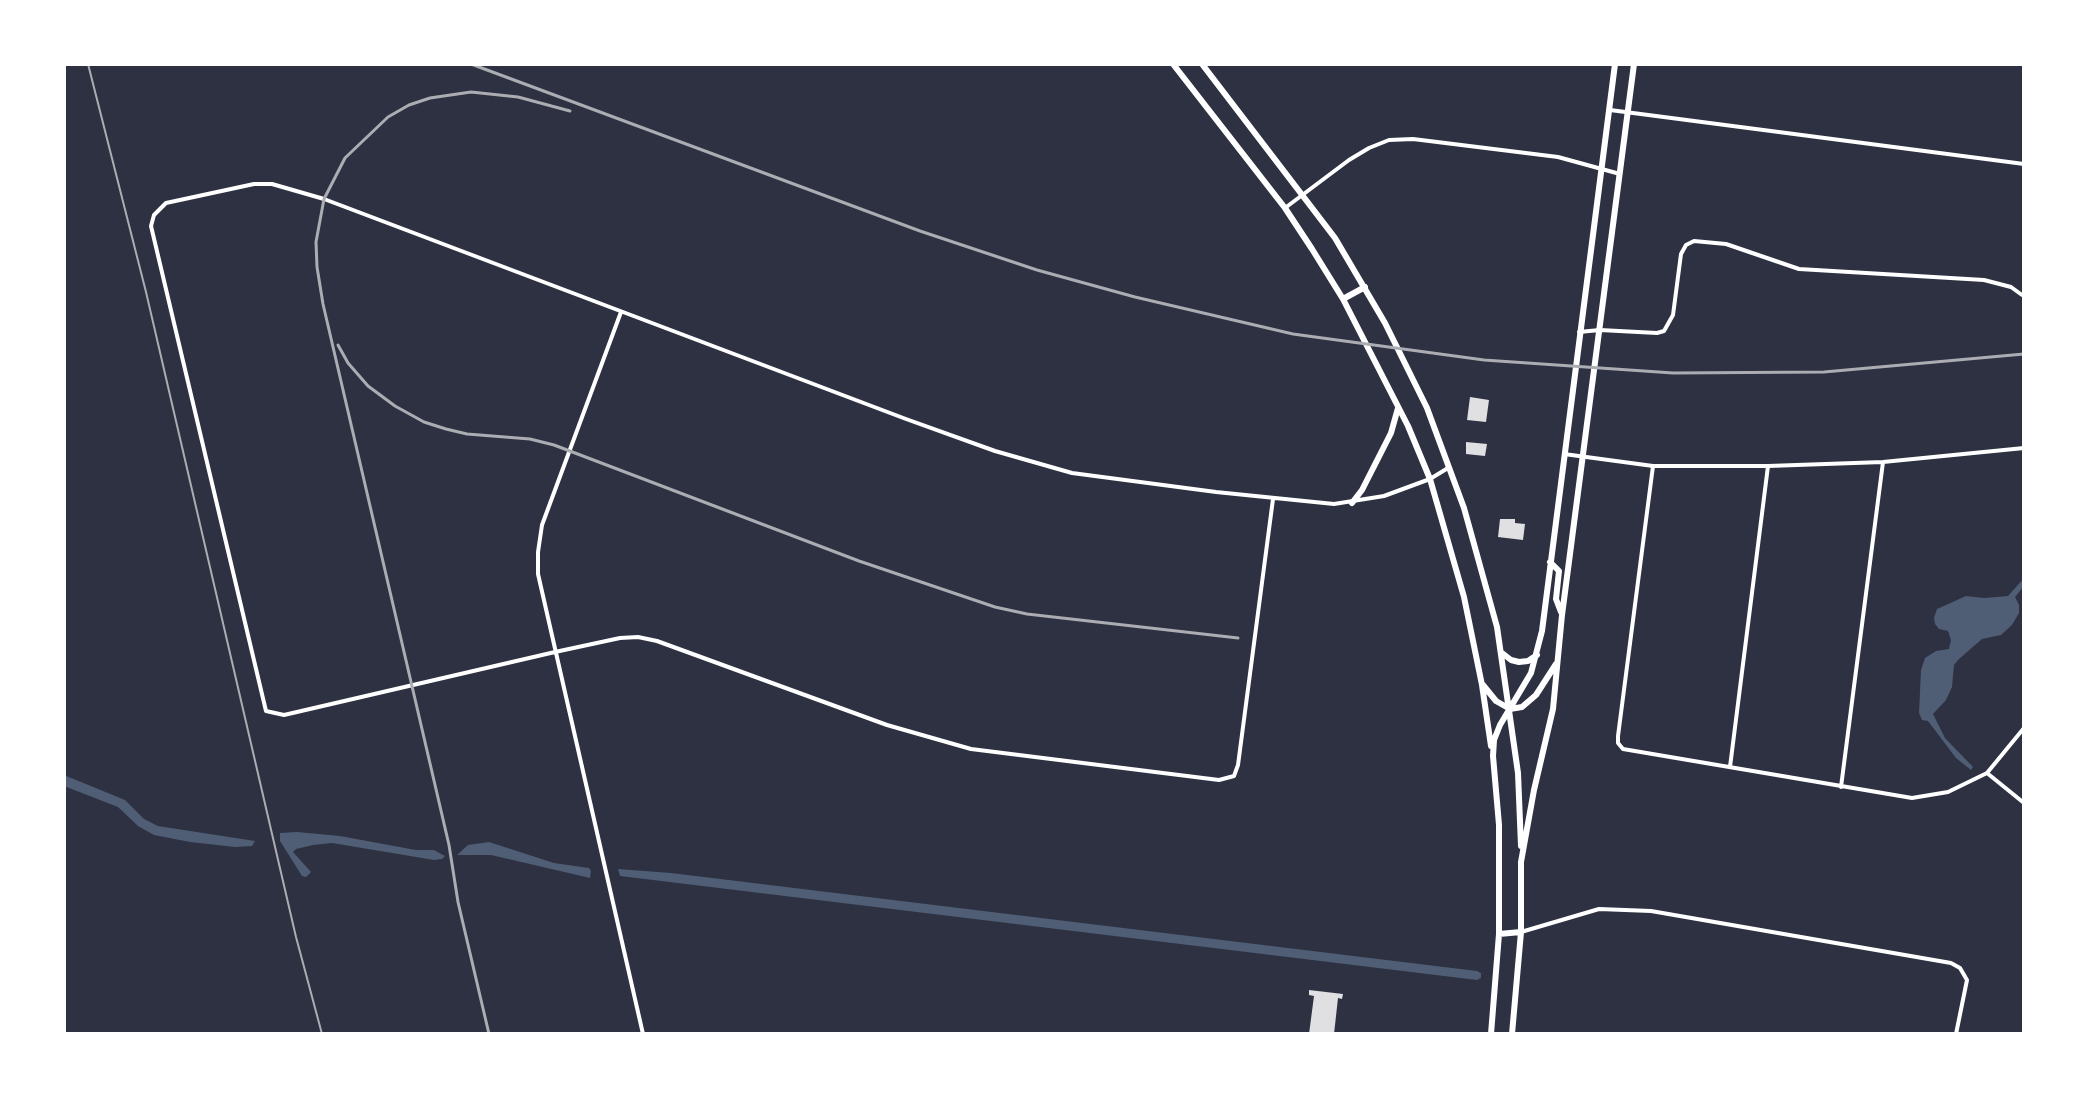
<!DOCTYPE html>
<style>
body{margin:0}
#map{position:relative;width:2088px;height:1098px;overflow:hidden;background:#2d3142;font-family:"Open Sans",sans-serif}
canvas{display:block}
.frame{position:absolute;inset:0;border:66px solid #fff;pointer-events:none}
</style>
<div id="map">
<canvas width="2088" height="1098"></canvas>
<div class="frame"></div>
</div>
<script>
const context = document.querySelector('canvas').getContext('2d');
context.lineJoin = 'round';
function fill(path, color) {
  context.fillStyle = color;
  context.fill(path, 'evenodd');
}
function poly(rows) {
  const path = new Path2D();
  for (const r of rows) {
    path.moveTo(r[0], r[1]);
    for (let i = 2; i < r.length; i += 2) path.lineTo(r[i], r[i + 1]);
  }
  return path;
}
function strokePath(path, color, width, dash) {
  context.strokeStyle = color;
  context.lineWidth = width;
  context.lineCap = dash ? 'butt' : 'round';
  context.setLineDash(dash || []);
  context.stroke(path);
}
fill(poly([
 [2024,578,2024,586,2015,597,2019,605,2019,613,2012,625,2001,635,1982,639,1959,659,1954,665,1952,687,1946,700,1933,714,1945,738,1973,767,1971,770,1956,758,1928,721,1922,720,1919,713,1921,670,1925,658,1936,651,1949,649,1951,640,1948,631,1939,629,1935,624,1934,618,1937,609,1966,596,1984,598,2008,596],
 [64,775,125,800,144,819,158,826,255,841,252,846,235,847,190,842,154,835,138,826,118,807,64,786],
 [297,832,340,836,416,850,434,850,445,856,442,859,434,860,332,843,313,845,296,849,293,852,311,872,306,877,302,876,280,841,280,833],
 [489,842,554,863,589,868,591,871,590,878,491,855,457,855,468,845],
 [618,869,671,873,1477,971,1481,973,1481,978,1477,980,620,876]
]), '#4f5d75');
fill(poly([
 [1470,397,1489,400,1486,422,1467,420],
 [1466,442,1487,444,1485,456,1466,454],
 [1500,519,1515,519,1515,523,1525,524,1523,540,1498,537],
 [1309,990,1343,994,1342,999,1338,998,1334,1034,1309,1034,1314,996,1309,995]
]), '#e0e0e3');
strokePath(poly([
 [1610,110,2024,164],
 [1285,208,1349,160,1369,148,1389,140,1413,139,1558,157,1620,174],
 [621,312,542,525,538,552,538,574,643,1034],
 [1579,332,1600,330,1657,333,1664,331,1673,315,1681,254,1686,245,1694,241,1726,244,1799,269,1984,280,2011,287,2022,295],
 [1564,454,1653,466,1768,466,1883,462,2024,448],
 [1653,466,1618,736,1618,743,1623,749,1912,798,1948,792,1987,773,2024,728],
 [1273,499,1238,765,1234,776,1219,780,971,749,887,725,657,641,638,637,620,638,555,652,284,715,266,711,151,226,154,215,166,203,254,184,272,184,324,199,906,419,995,451,1072,473,1216,492,1334,504,1384,496,1430,479,1448,468],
 [1730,767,1768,466],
 [1987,773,2024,803],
 [1841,787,1883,462],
 [1521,932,1599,909,1651,911,1951,963,1960,968,1967,980,1956,1034]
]), '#fff', 4);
strokePath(poly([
 [1173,64,1285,208,1312,249,1343,299,1408,426,1430,479,1464,597,1482,685,1491,746],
 [1202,64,1335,238,1385,323,1427,408,1464,508,1497,627,1518,773,1521,846],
 [1343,299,1365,287],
 [1352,503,1362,490,1391,433,1398,408],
 [1550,562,1559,571,1556,599,1561,612],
 [1502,653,1511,660,1519,662,1528,661,1537,655],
 [1483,685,1496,701,1510,709,1522,707,1536,695,1556,664],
 [1499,934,1521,932],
 [1491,1034,1499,934,1499,825,1493,756,1494,740,1500,725,1531,673,1542,631,1615,64],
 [1512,1034,1521,932,1521,862,1534,790,1553,709,1562,615,1634,64]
]), '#fff', 6);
strokePath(poly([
 [88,64,146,292,296,937,322,1034]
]), '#abadb3', 2);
strokePath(poly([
 [471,64,920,231,1037,270,1135,297,1293,334,1484,360,1673,373,1824,372,2024,354],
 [338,345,348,363,368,386,395,406,424,422,446,429,467,434,530,439,554,445,859,561,995,607,1027,614,1238,638],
 [489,1034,458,902,449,845,323,304,317,267,316,242,324,199,345,158,388,117,409,105,430,98,471,92,518,97,570,111]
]), '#abadb3', 3);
</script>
